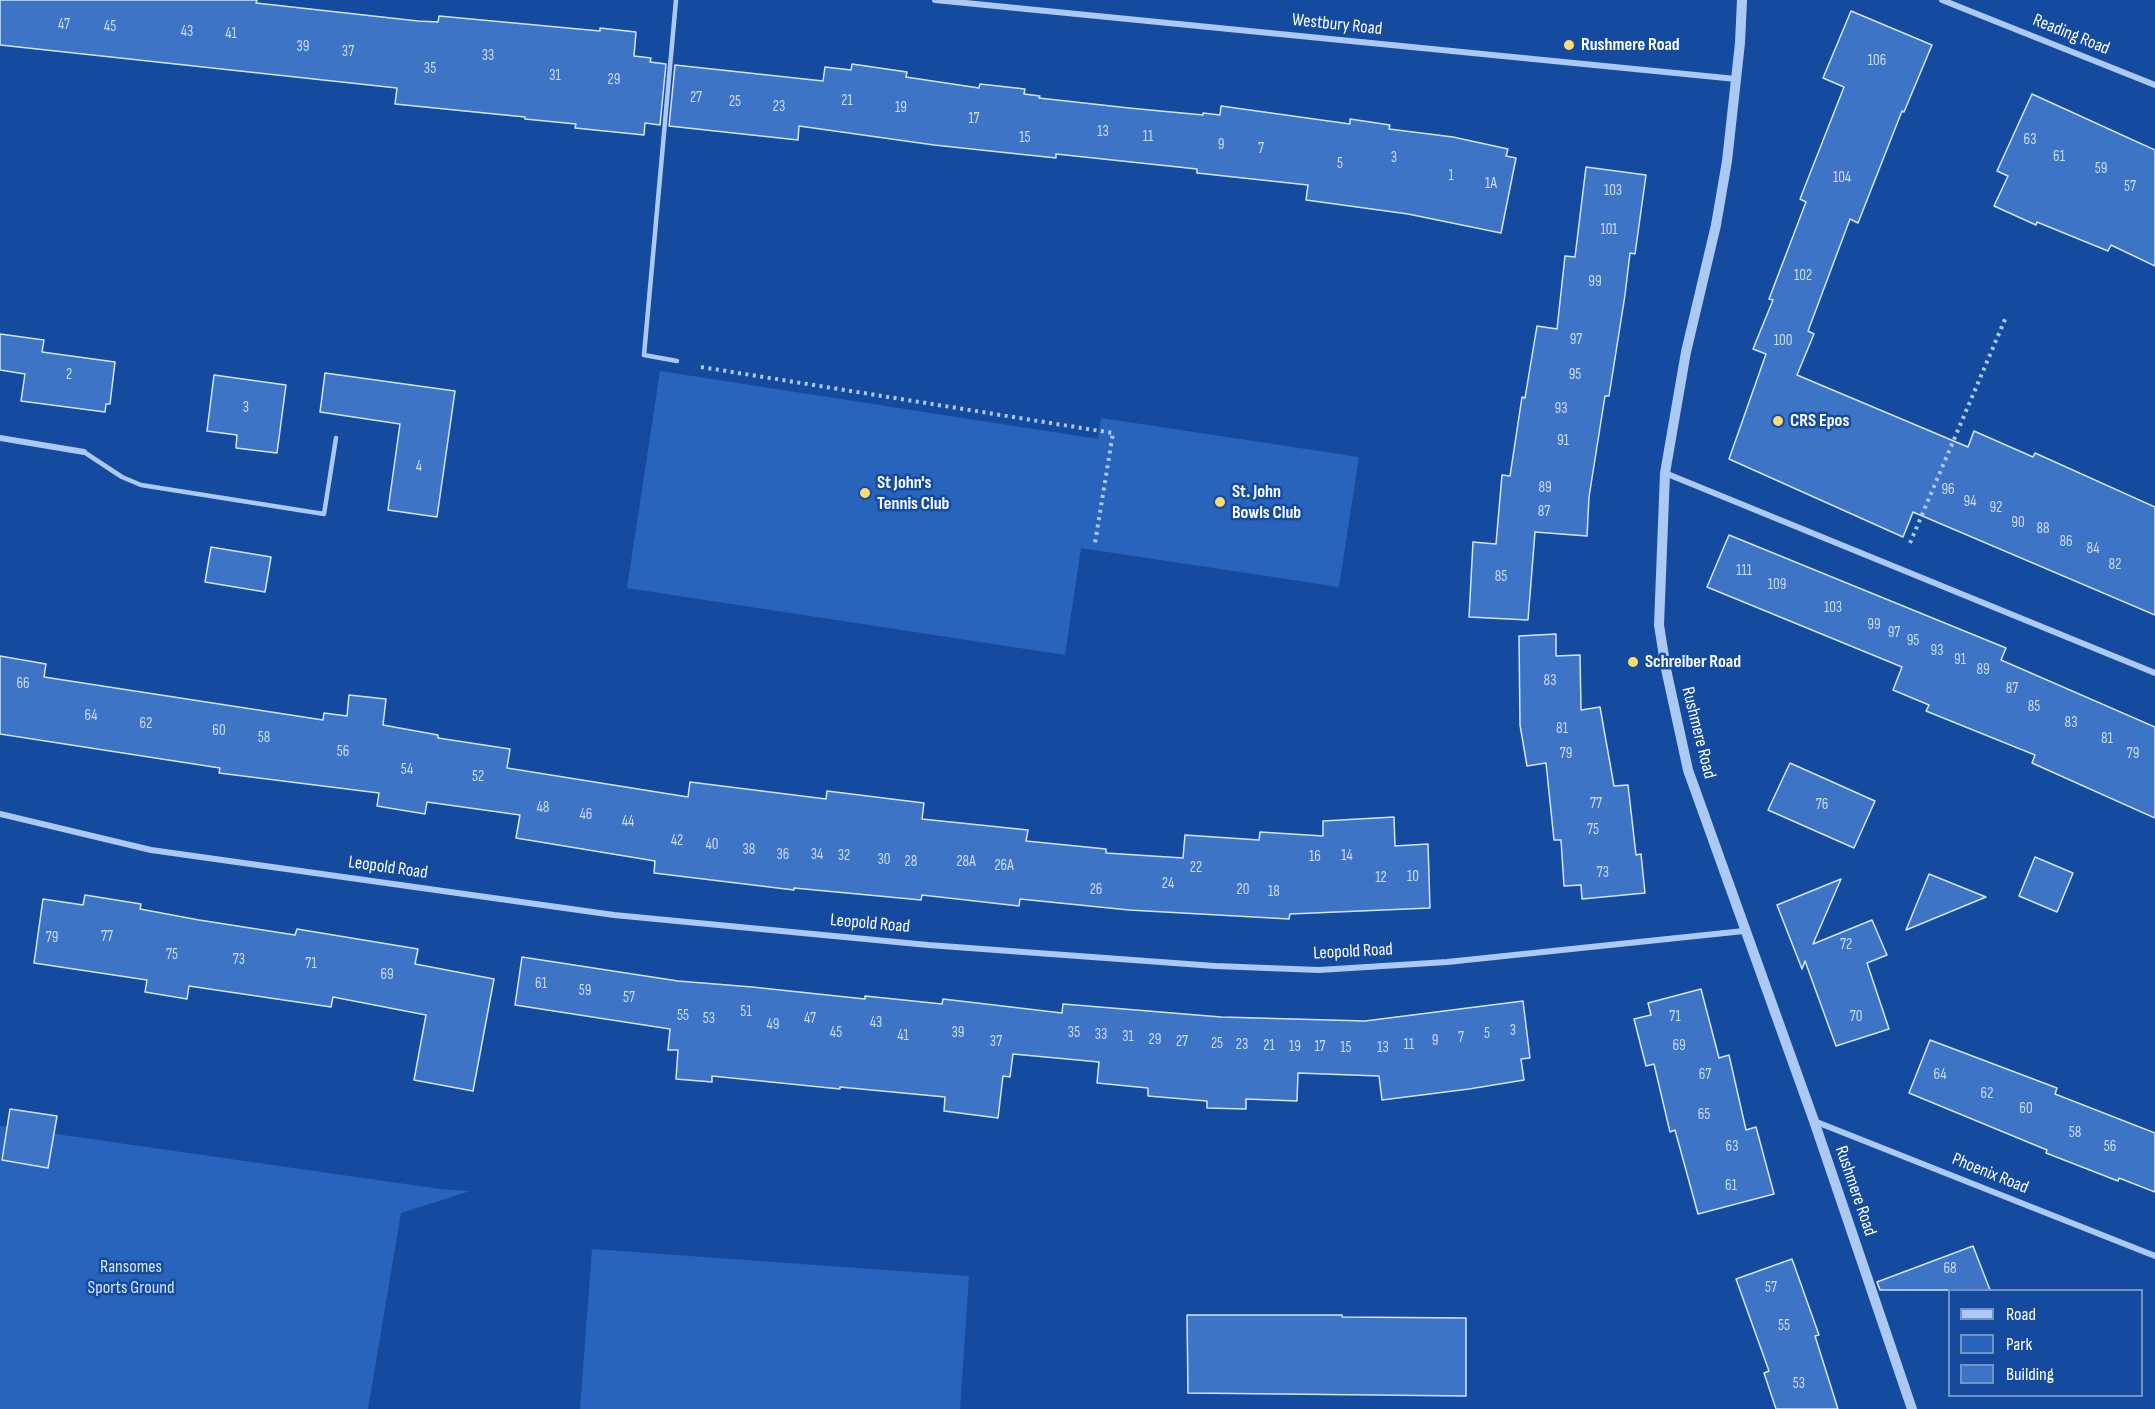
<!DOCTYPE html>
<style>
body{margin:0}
#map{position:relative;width:2155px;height:1409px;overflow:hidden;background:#154b9e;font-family:"Sofia Sans Condensed",sans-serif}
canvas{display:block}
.legend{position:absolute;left:1948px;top:1289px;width:195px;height:108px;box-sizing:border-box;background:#154b9e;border:2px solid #7393c5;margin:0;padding:8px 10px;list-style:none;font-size:18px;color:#fff}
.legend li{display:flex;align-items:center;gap:12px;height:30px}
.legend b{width:30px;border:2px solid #7393c5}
</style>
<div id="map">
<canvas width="2155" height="1409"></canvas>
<ul class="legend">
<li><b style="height:8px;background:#acc9f3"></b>Road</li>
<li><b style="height:16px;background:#2864bc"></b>Park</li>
<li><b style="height:16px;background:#3d74c5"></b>Building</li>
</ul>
</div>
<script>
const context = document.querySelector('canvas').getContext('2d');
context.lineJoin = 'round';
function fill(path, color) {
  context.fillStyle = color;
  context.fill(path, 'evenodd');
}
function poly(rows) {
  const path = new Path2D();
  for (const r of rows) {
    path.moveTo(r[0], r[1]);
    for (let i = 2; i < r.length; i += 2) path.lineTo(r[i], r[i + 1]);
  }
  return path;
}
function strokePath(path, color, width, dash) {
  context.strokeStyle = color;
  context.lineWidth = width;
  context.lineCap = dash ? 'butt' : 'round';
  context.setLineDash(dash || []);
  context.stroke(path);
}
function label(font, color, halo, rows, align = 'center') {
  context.font = font + ' "Sofia Sans Condensed",sans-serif';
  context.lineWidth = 5;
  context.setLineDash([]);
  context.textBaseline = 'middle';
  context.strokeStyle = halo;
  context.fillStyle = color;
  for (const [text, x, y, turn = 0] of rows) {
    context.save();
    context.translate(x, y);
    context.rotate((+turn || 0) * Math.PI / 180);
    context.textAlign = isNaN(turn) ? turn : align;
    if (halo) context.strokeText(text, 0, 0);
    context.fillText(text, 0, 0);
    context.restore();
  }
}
fill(poly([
 [660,371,1098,439,1101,418,1359,457,1339,587,1081,548,1065,655,627,588],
 [0,1126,440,1189,470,1191,401,1213,368,1409,0,1409],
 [592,1249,969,1276,960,1409,580,1409]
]), '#2864bc');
const building = poly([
 [0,0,257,0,256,3,418,21,438,22,439,16,600,31,600,28,636,32,634,56,651,58,650,62,666,64,660,125,645,123,644,135,575,128,576,124,525,119,525,117,395,104,397,88,0,45,0,0],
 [1851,11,1932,45,1904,112,1902,111,1858,223,1850,219,1808,331,1814,334,1797,375,1968,447,1974,431,2033,457,2035,453,2155,507,2155,615,1913,512,1903,537,1729,459,1766,354,1753,349,1773,300,1769,299,1806,202,1800,199,1844,87,1823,78,1851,11],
 [852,64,907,72,906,77,979,88,980,84,1025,89,1024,94,1040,96,1039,98,1129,108,1203,115,1203,113,1220,115,1221,106,1350,124,1350,119,1390,125,1389,129,1453,137,1508,149,1506,156,1516,158,1501,233,1408,214,1306,200,1308,185,1197,173,1197,169,1056,154,1056,158,934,145,799,126,798,140,669,126,675,65,823,81,825,67,851,70,852,64],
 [2032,94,2155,150,2155,266,2111,245,2108,251,2037,222,2036,225,1994,206,2008,176,1997,171,2032,94],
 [1586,167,1646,175,1635,254,1630,253,1625,295,1609,396,1605,396,1589,497,1587,536,1535,532,1528,620,1469,617,1473,542,1496,544,1502,475,1510,476,1522,397,1525,398,1537,326,1557,329,1565,256,1575,257,1586,167],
 [0,334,44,340,42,352,115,362,110,404,106,404,105,412,21,401,25,374,0,370,0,334],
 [325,373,455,391,437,517,388,510,400,424,320,412,325,373],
 [214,375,286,385,277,453,236,448,237,435,207,431,214,375],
 [1729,535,2006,648,2001,660,2155,727,2155,818,2032,763,2035,755,1926,711,1929,705,1893,690,1902,667,1707,587,1729,535],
 [211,547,271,557,265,592,205,582,211,547],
 [1556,634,1556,656,1580,655,1581,710,1600,707,1614,786,1628,785,1636,855,1641,854,1645,893,1582,899,1581,885,1564,886,1561,840,1554,840,1546,763,1527,766,1520,725,1519,636,1556,634],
 [0,656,46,664,44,677,323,720,324,713,347,716,349,695,386,699,383,725,438,735,438,738,510,749,507,768,688,797,690,782,826,799,827,791,924,803,922,819,1028,830,1026,841,1106,849,1106,853,1183,858,1185,835,1259,840,1260,832,1323,836,1323,821,1394,817,1395,846,1428,844,1430,908,1290,914,1289,919,1129,910,1020,899,1019,906,922,895,921,900,794,888,794,890,654,873,655,861,516,838,520,815,427,802,425,814,377,806,379,793,219,773,220,768,0,734,0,656],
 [1790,763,1875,801,1854,848,1768,810,1790,763],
 [2035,857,2073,873,2057,912,2019,896,2035,857],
 [1929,874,1986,897,1906,930,1929,874],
 [1841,879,1813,944,1872,920,1887,955,1867,963,1889,1029,1836,1046,1805,961,1802,969,1777,905,1841,879],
 [85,895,141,904,140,909,199,920,295,935,297,929,418,949,415,964,494,979,473,1091,414,1080,426,1015,333,997,331,1007,189,986,187,999,145,992,147,980,34,963,43,899,83,905,85,895],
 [522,957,678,981,752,987,865,999,865,996,942,1004,943,999,1062,1013,1063,1004,1221,1017,1365,1021,1523,1001,1530,1058,1521,1059,1524,1080,1469,1089,1382,1100,1379,1076,1298,1073,1297,1101,1246,1099,1246,1109,1207,1108,1207,1101,1148,1096,1148,1088,1097,1083,1099,1062,1013,1054,1010,1077,1003,1076,998,1118,944,1111,945,1097,840,1087,840,1089,712,1076,712,1082,676,1079,678,1050,668,1050,670,1029,515,1005,522,957],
 [1701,989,1719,1058,1729,1055,1746,1130,1756,1127,1774,1194,1698,1214,1675,1130,1670,1132,1654,1064,1646,1066,1634,1019,1651,1015,1648,1003,1701,989],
 [1930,1040,2057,1088,2055,1094,2155,1133,2155,1192,2119,1178,2118,1181,2046,1153,2047,1150,1909,1093,1930,1040],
 [10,1109,57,1116,48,1168,2,1160,10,1109],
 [1973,1246,1990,1290,1880,1290,1877,1282,1973,1246],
 [1792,1259,1819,1335,1815,1336,1838,1409,1776,1409,1764,1373,1769,1371,1736,1279,1792,1259],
 [1187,1315,1342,1315,1342,1317,1466,1318,1466,1396,1188,1393,1187,1315]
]);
fill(building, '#3d74c5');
strokePath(building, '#d5e5fd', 1.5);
strokePath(poly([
 [701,367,1113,433,1095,543],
 [1910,543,2006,317]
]), '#acc9f3', 4, [3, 4.5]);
strokePath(poly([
 [676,0,644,355,677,361],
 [84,452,122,477,141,485,324,514,336,438]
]), '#acc9f3', 4.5);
strokePath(poly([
 [935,0,1736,79],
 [1942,0,2155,85],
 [0,438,84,452],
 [1665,473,2155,673],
 [0,814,151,850,614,915,928,945,1215,966,1319,970,1447,962,1744,931],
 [1814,1121,2155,1256]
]), '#acc9f3', 6);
strokePath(poly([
 [1742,0,1740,43,1727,161,1716,225,1686,352,1665,473,1659,625,1666,669,1688,770,1814,1121,1912,1409]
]), '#acc9f3', 10);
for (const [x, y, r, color] of [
 [1569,45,6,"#ffdb6f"],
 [1778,421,6,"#ffdb6f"],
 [865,493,6,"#ffdb6f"],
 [1220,502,6,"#ffdb6f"],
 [1633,662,6,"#ffdb6f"]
]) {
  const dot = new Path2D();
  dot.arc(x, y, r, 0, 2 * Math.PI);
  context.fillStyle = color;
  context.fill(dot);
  strokePath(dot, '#154b9e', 2);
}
label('15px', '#cedcf0', null, [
 ["47",64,25],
 ["45",110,27],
 ["43",187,32],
 ["41",231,34],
 ["39",303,47],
 ["37",348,52],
 ["33",488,56],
 ["106",1877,61],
 ["35",430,69],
 ["31",555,76],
 ["29",614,80],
 ["27",696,98],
 ["21",847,101],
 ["25",735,102],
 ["23",779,107],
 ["19",901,108],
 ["17",974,119],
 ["13",1103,132],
 ["11",1148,137],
 ["15",1025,138],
 ["63",2030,140],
 ["9",1221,145],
 ["7",1261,149],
 ["61",2059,157],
 ["3",1394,158],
 ["5",1340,164],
 ["59",2101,169],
 ["1",1451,176],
 ["104",1842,178],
 ["1A",1491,184],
 ["57",2130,187],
 ["103",1613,191],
 ["101",1609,230],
 ["102",1803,276],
 ["99",1595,282],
 ["97",1576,340],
 ["100",1783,341],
 ["2",69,375],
 ["95",1575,375],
 ["3",246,408],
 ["93",1561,409],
 ["91",1563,441],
 ["4",419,467],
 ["89",1545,488],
 ["96",1948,490],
 ["94",1970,502],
 ["92",1996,508],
 ["87",1544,512],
 ["90",2018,523],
 ["88",2043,529],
 ["86",2066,542],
 ["84",2093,549],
 ["82",2115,565],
 ["111",1744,571],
 ["85",1501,577],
 ["109",1777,585],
 ["103",1833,608],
 ["99",1874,625],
 ["97",1894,633],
 ["95",1913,641],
 ["93",1937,651],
 ["91",1960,660],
 ["89",1983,670],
 ["83",1550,681],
 ["66",23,684],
 ["87",2012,689],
 ["85",2034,707],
 ["64",91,716],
 ["83",2071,723],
 ["62",146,724],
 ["81",1562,729],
 ["60",219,731],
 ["58",264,738],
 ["81",2107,739],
 ["56",343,752],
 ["79",1566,754],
 ["79",2133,754],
 ["54",407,770],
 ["52",478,777],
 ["77",1596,804],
 ["76",1822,805],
 ["48",543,808],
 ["46",586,815],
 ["44",628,822],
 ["75",1593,830],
 ["42",677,841],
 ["40",712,845],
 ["38",749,850],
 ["36",783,855],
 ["34",817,855],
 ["32",844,856],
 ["14",1347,856],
 ["16",1315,857],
 ["30",884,860],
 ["28",911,862],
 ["28A",966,862],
 ["26A",1004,866],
 ["22",1196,868],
 ["73",1603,873],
 ["10",1413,877],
 ["12",1381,878],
 ["24",1168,884],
 ["26",1096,890],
 ["20",1243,890],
 ["18",1274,892],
 ["77",107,937],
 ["79",52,938],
 ["72",1846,945],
 ["75",172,955],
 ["73",239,960],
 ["71",311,964],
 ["69",387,975],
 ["61",541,984],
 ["59",585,991],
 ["57",629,998],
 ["51",746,1012],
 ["55",683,1016],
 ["71",1675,1017],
 ["70",1856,1017],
 ["53",709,1019],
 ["47",810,1019],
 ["43",876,1023],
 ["49",773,1025],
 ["3",1513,1031],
 ["45",836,1033],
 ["39",958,1033],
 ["35",1074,1033],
 ["5",1487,1034],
 ["33",1101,1035],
 ["41",903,1036],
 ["31",1128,1037],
 ["7",1461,1038],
 ["29",1155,1040],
 ["9",1435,1041],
 ["37",996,1042],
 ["27",1182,1042],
 ["25",1217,1044],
 ["23",1242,1045],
 ["11",1409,1045],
 ["21",1269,1046],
 ["69",1679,1046],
 ["19",1295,1047],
 ["17",1320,1047],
 ["15",1346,1048],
 ["13",1383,1048],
 ["67",1705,1075],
 ["64",1940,1075],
 ["62",1987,1094],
 ["60",2026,1109],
 ["65",1704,1115],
 ["58",2075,1133],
 ["63",1732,1147],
 ["56",2110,1147],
 ["61",1731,1186],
 ["68",1950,1269],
 ["57",1771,1288],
 ["55",1784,1326],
 ["53",1799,1384]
]);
label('18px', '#fff', '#154b9e', [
 ["Westbury Road",1337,25,6],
 ["Reading Road",2071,35,22],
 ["Rushmere Road",1698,733,76],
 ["Leopold Road",388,868,8],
 ["Leopold Road",870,924,5],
 ["Leopold Road",1353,952,-3],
 ["Phoenix Road",1990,1174,22],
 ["Rushmere Road",1855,1191,71]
]);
label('bold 18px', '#fff', '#154b9e', [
 ["Rushmere Road",1581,45],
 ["CRS Epos",1790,421],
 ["St John's",877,483],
 ["Tennis Club",877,504],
 ["St. John",1232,492],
 ["Bowls Club",1232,513],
 ["Schreiber Road",1645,662]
], 'left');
label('18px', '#d5e5fd', '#154b9e', [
 ["Ransomes",131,1267],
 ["Sports Ground",131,1288]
]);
</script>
